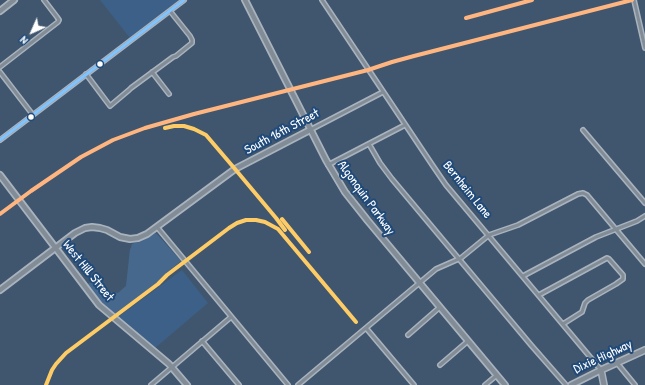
<!DOCTYPE html>
<style>
body{margin:0}
#map{position:relative;width:645px;height:385px;overflow:hidden;background:#40566e;font-family:"Patrick Hand",sans-serif}
canvas{display:block}
.north{position:absolute;left:12px;top:12px;width:40px;height:40px;-webkit-text-stroke:3px #1f4a7a;paint-order:stroke;rotate:225deg;font-size:11px;font-weight:700;line-height:16px;text-align:center;color:#fff}
.north::after{content:'';display:block;margin:auto;width:14px;height:18px;background:#fff;clip-path:polygon(50% 0,100% 100%,50% 72%,0 100%)}
</style>
<div id="map">
<canvas width="645" height="385"></canvas>
<div class="north">N</div>
</div>
<script>
const context = document.querySelector('canvas').getContext('2d');
context.lineJoin = 'round';
function fill(path, color) {
  context.fillStyle = color;
  context.fill(path, 'evenodd');
}
function poly(rows) {
  const path = new Path2D();
  for (const r of rows) {
    path.moveTo(r[0], r[1]);
    for (let i = 2; i < r.length; i += 2) path.lineTo(r[i], r[i + 1]);
  }
  return path;
}
function strokePath(path, color, width, dash) {
  context.strokeStyle = color;
  context.lineWidth = width;
  context.lineCap = dash ? 'butt' : 'round';
  context.setLineDash(dash || []);
  context.stroke(path);
}
function label(font, color, halo, rows, align = 'center') {
  context.font = font + ' "Patrick Hand",sans-serif';
  context.lineWidth = 4;
  context.setLineDash([]);
  context.textBaseline = 'middle';
  context.strokeStyle = halo;
  context.fillStyle = color;
  for (const [text, x, y, turn = 0] of rows) {
    context.save();
    context.translate(x, y);
    context.rotate((+turn || 0) * Math.PI / 180);
    context.textAlign = isNaN(turn) ? turn : align;
    if (halo) context.strokeText(text, 0, 0);
    context.fillText(text, 0, 0);
    context.restore();
  }
}
fill(poly([
 [100,0,179,0,130,38],
 [182,270,208,303,155,348,118,317]
]), '#3c6087');
fill(poly([
 [156,233,181,261,165,274,156,283,115,315,102,304,88,286,88,284,93,280,101,293,106,291,118,293,126,286,130,249,131,248,132,244,134,244,133,243,140,242]
]), '#47688d');
const street = poly([
 [322,0,433,166,446,185,601,370],
 [634,0,645,48],
 [0,67,58,22,59,20,57,17,44,0],
 [0,72,33,115],
 [152,72,169,94],
 [86,74,110,106,129,90,131,88,173,57,176,56,192,43,192,40,190,36,170,11],
 [310,130,383,92],
 [583,130,645,203],
 [0,140,184,0],
 [369,144,380,163,392,179,531,345,566,385],
 [328,165,405,125],
 [157,227,288,385],
 [523,276,596,237,637,221,645,216],
 [539,295,607,258,609,259,623,275,623,279,616,284,588,300,585,303,582,312,563,324],
 [366,328,414,385],
 [408,335,440,307],
 [202,341,239,385],
 [617,363,635,385],
 [440,365,468,341],
 [151,385,231,317],
 [298,385,436,269,461,258,489,235,518,225,578,194,583,193,587,195,645,264],
 [485,385,497,375]
]);
const secondary = poly([
 [245,0,326,160,345,192,368,221,505,385],
 [0,11,14,0],
 [0,175,99,305,169,364,187,385],
 [0,290,75,233,85,228,92,227,100,228,107,230,120,237,130,239,138,238,147,234,235,169,310,130],
 [571,385,601,370]
]);
const primary = poly([
 [604,385,601,370,645,350]
]);
strokePath(street, '#a9b3be', 6);
strokePath(secondary, '#a9b3be', 8);
strokePath(primary, '#a9b3be', 8);
strokePath(street, '#818c97', 3);
strokePath(secondary, '#818c97', 4.5);
strokePath(primary, '#818c97', 5);
strokePath(poly([
 [0,140,184,0]
]), '#80c4ff', 3);
strokePath(poly([
 [466,18,532,0],
 [0,214,31,191,81,157,113,140,145,128,194,114,368,70,392,62,414,56,632,0]
]), '#ffb580', 4);
strokePath(poly([
 [165,128,174,126,184,126,194,129,206,135,235,169,276,218,285,230],
 [282,219,309,252],
 [46,385,52,370,56,364,66,353,158,284,167,275,229,228,237,223,246,220,256,220,265,222,278,229,356,322]
]), '#fdcc66', 4);
for (const [x, y, r, color] of [
 [100,64,3.5,"#fff"],
 [31,117,3.5,"#fff"]
]) {
  const dot = new Path2D();
  dot.arc(x, y, r, 0, 2 * Math.PI);
  context.fillStyle = color;
  context.fill(dot);
  strokePath(dot, '#1f4a7a', 1.5);
}
label('13px', '#fff', '#1f4a7a', [
 ["South 16th Street",282,132,-28],
 ["Bernheim Lane",467,190,51],
 ["Algonquin Parkway",366,198,54],
 ["West Hill Street",88,271,51],
 ["Dixie Highway",603,357,-25]
]);
</script>
